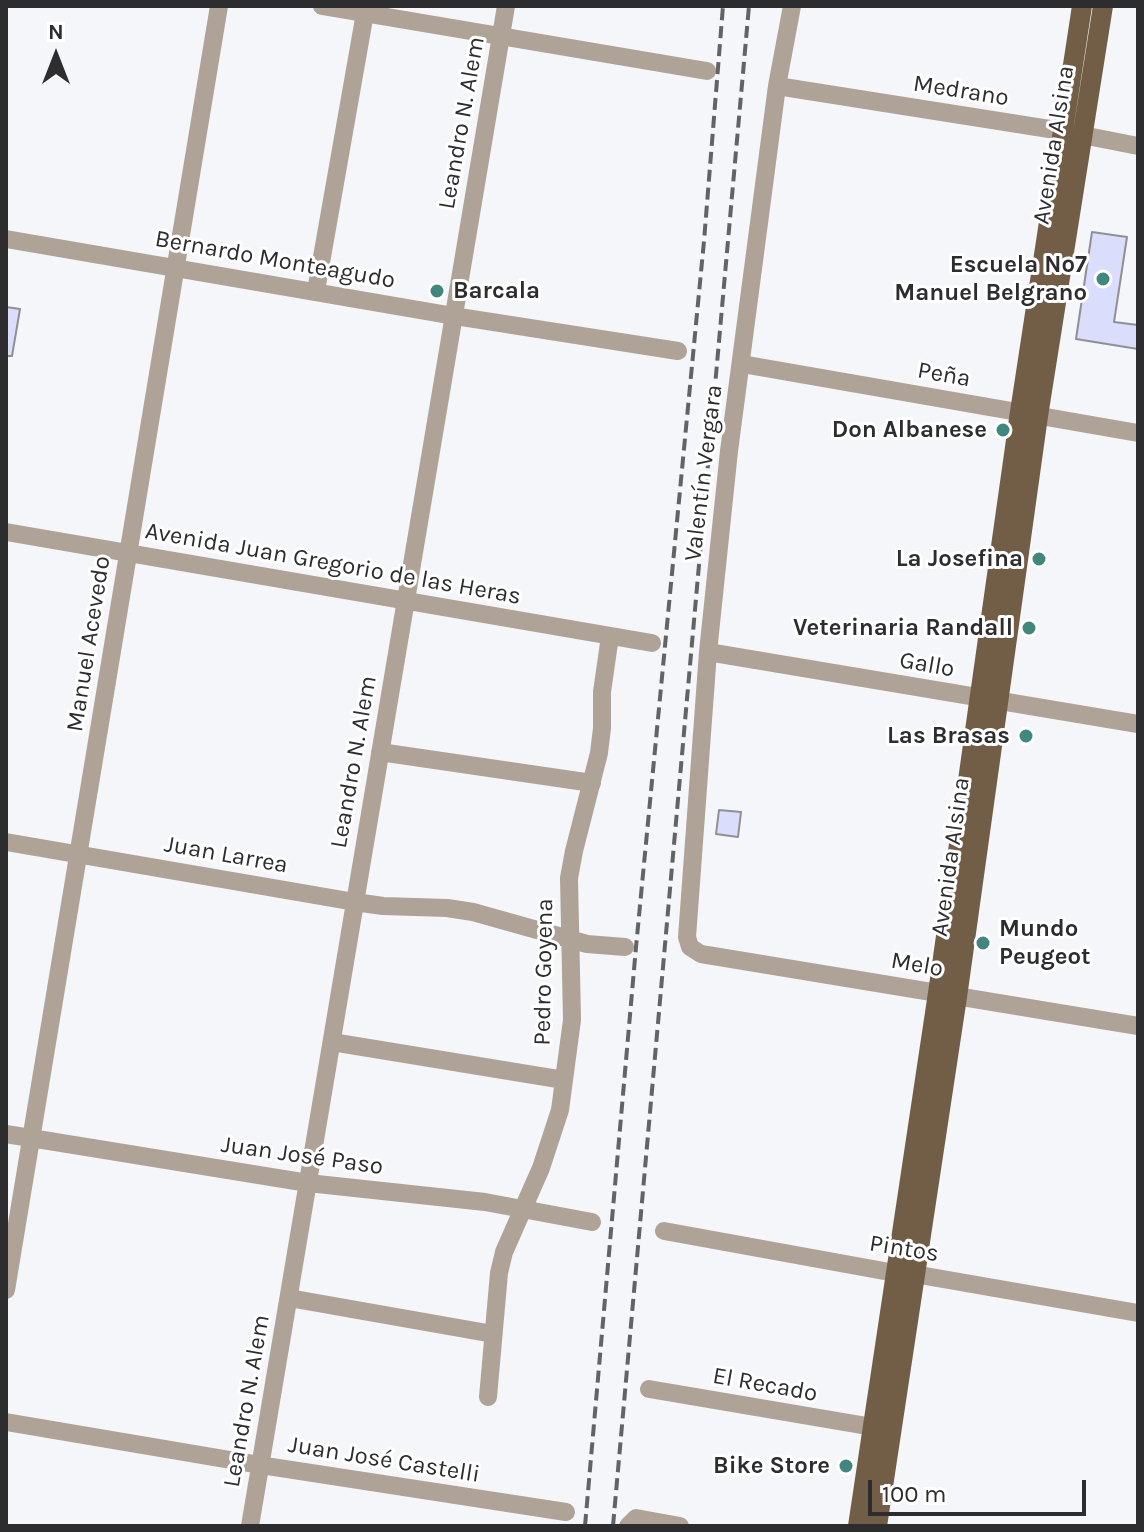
<!DOCTYPE html>
<meta charset="utf-8">
<style>
body{margin:0}
#map{position:relative;width:1144px;height:1532px;overflow:hidden;background:#f5f6fa;font-family:Karla,sans-serif}
canvas{display:block}
.frame{position:absolute;inset:0;border:8px solid #2d2d2f;pointer-events:none}
.north{position:absolute;left:16px;top:16px;width:80px;height:80px;-webkit-text-stroke:6px #fff;paint-order:stroke;rotate:0deg;font-size:22px;font-weight:700;line-height:32px;text-align:center;color:#2d2d2f}
.north::after{content:'';display:block;margin:auto;width:28px;height:36px;background:#2d2d2f;clip-path:polygon(50% 0,100% 100%,50% 72%,0 100%)}
.scale{position:absolute;left:868px;top:1480px;width:218px;height:36px;box-sizing:border-box;border:4px solid #2d2d2f;border-top:0;padding-left:10px;font-size:24px;line-height:28px;white-space:nowrap;color:#2d2d2f;-webkit-text-stroke:6px #fff;paint-order:stroke}
</style>
<div id="map">
<canvas width="1144" height="1532"></canvas>
<div class="frame"></div>
<div class="north">N</div>
<div class="scale">100 m</div>
</div>
<script>
const context = document.querySelector('canvas').getContext('2d');
context.lineJoin = 'round';
function fill(path, color) {
  context.fillStyle = color;
  context.fill(path, 'evenodd');
}
function poly(rows) {
  const path = new Path2D();
  for (const r of rows) {
    path.moveTo(r[0], r[1]);
    for (let i = 2; i < r.length; i += 2) path.lineTo(r[i], r[i + 1]);
  }
  return path;
}
function strokePath(path, color, width, dash) {
  context.strokeStyle = color;
  context.lineWidth = width;
  context.lineCap = dash ? 'butt' : 'round';
  context.setLineDash(dash || []);
  context.stroke(path);
}
function label(font, color, halo, rows, align = 'center') {
  context.font = font + ' Karla,sans-serif';
  context.lineWidth = 6;
  context.setLineDash([]);
  context.textBaseline = 'middle';
  context.strokeStyle = halo;
  context.fillStyle = color;
  for (const [text, x, y, turn = 0] of rows) {
    context.save();
    context.translate(x, y);
    context.rotate((+turn || 0) * Math.PI / 180);
    context.textAlign = isNaN(turn) ? turn : align;
    if (halo) context.strokeText(text, 0, 0);
    context.fillText(text, 0, 0);
    context.restore();
  }
}
const building = poly([
 [1092,232,1127,237,1114,322,1138,325,1138,349,1076,339,1092,232],
 [6,307,20,309,12,356,6,356,6,307],
 [719,810,741,812,738,837,716,834,719,810]
]);
fill(building, '#daddfb');
strokePath(building, '#909094', 2);
strokePath(poly([
 [322,6,707,71],
 [792,6,777,86,729,451,708,652,687,937,690,947,701,954,1138,1026],
 [777,86,1062,131,1138,146],
 [6,239,454,316,678,351],
 [316,291,365,13],
 [742,364,1138,433],
 [6,532,652,643],
 [708,652,1138,724],
 [380,752,592,783],
 [6,842,355,902,383,906,447,908,473,912,587,944,625,947],
 [332,1042,564,1080],
 [6,1134,308,1183,485,1202,592,1222],
 [664,1231,895,1273,914,1274,1138,1313],
 [6,1290,219,6],
 [289,1298,493,1334],
 [649,1389,873,1427],
 [488,1397,499,1273,504,1252,541,1168,560,1110,572,1020,569,878,574,851,599,753,602,728,602,692,610,636],
 [6,1422,260,1465,566,1512],
 [250,1526,506,6],
 [628,1526,636,1518,680,1526]
]), '#aea396', 18);
strokePath(poly([
 [858,1526,938,993,1020,412,1082,6],
 [877,1526,957,997,1038,416,1103,6]
]), '#725e47', 20);
strokePath(poly([
 [585,1526,636,947,704,241,723,6],
 [613,1526,749,6]
]), '#626365', 4, [12, 6]);
for (const [x, y, r, color] of [
 [1103,279,8,"#42877d"],
 [437,291,8,"#42877d"],
 [1003,430,8,"#42877d"],
 [1039,559,8,"#42877d"],
 [1029,628,8,"#42877d"],
 [1026,736,8,"#42877d"],
 [983,943,8,"#42877d"],
 [846,1466,8,"#42877d"]
]) {
  const dot = new Path2D();
  dot.arc(x, y, r, 0, 2 * Math.PI);
  context.fillStyle = color;
  context.fill(dot);
  strokePath(dot, '#fff', 3);
}
label('24px', '#2d2d2f', '#fff', [
 ["Medrano",961,91,9],
 ["Leandro N. Alem",462,123,-80],
 ["Avenida Alsina",1054,145,-81],
 ["Bernardo Monteagudo",275,260,10],
 ["Peña",944,375,10],
 ["Valentín Vergara",704,473,-83],
 ["Avenida Juan Gregorio de las Heras",333,564,10],
 ["Manuel Acevedo",89,644,-81],
 ["Gallo",927,665,10],
 ["Leandro N. Alem",354,762,-80],
 ["Juan Larrea",226,855,10],
 ["Avenida Alsina",951,857,-82],
 ["Melo",917,965,10],
 ["Pedro Goyena",544,972,-89],
 ["Juan José Paso",302,1156,8],
 ["Pintos",904,1249,9],
 ["El Recado",765,1385,10],
 ["Leandro N. Alem",247,1401,-80],
 ["Juan José Castelli",384,1460,9]
]);
label('bold 24px', '#2d2d2f', '#fff', [
 ["Escuela Nº7",1087,265],
 ["Manuel Belgrano",1087,293],
 ["Barcala",453,291,"left"],
 ["Don Albanese",987,430],
 ["La Josefina",1023,559],
 ["Veterinaria Randall",1013,628],
 ["Las Brasas",1010,736],
 ["Mundo",999,929,"left"],
 ["Peugeot",999,957,"left"],
 ["Bike Store",830,1466]
], 'right');
</script>
